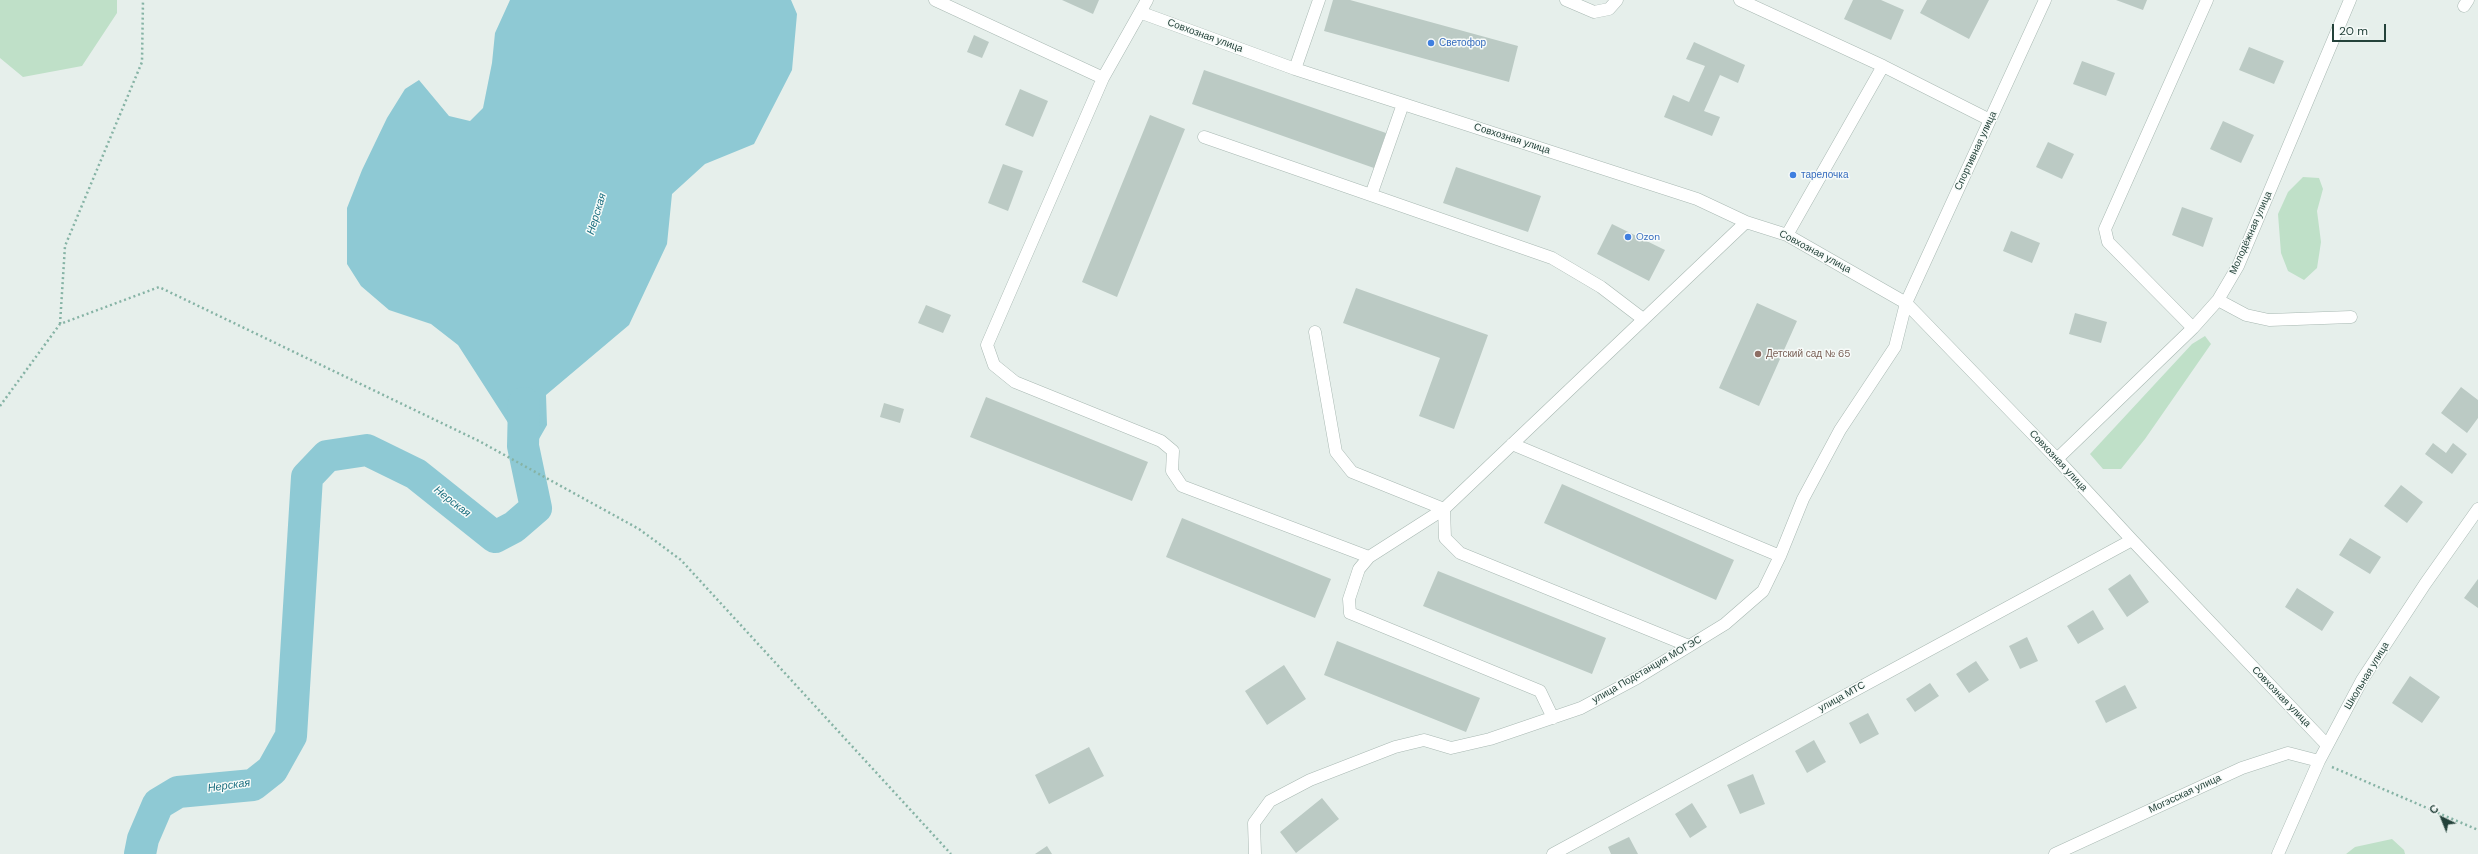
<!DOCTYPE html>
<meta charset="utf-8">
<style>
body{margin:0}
#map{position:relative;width:2478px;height:854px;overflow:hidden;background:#e6efeb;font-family:"DM Sans",sans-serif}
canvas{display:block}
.north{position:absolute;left:2422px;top:798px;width:40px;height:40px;-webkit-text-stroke:3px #f7fbf9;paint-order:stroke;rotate:317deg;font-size:11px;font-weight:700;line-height:16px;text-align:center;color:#24423a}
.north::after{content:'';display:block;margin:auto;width:14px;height:18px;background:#24423a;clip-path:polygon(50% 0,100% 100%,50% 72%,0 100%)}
.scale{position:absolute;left:2332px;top:24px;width:54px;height:18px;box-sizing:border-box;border:2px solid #24423a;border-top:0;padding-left:5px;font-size:12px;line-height:14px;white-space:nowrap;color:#24423a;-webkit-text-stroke:3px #f7fbf9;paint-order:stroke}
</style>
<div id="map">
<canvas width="2478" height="854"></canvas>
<div class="north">С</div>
<div class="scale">20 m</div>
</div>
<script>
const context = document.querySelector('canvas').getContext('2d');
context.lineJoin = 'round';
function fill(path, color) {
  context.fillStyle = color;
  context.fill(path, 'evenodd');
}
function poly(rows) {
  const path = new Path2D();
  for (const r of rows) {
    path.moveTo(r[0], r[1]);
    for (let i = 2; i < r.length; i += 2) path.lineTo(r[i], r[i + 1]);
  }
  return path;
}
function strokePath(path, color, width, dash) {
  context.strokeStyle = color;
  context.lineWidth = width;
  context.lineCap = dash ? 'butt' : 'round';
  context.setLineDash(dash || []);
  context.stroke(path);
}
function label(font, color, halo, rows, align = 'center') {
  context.font = font + ' "DM Sans",sans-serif';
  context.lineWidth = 3;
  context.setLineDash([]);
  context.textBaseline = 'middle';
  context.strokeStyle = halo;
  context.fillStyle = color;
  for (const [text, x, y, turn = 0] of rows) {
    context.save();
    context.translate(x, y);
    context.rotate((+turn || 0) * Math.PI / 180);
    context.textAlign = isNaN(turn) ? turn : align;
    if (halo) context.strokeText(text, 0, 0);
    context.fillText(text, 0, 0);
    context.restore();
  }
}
fill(poly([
 [0,0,117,0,117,13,82,66,23,77,0,58],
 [2303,177,2319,178,2323,189,2317,211,2321,242,2317,268,2304,280,2288,271,2281,253,2278,214,2288,192],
 [2205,336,2211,344,2145,439,2121,469,2103,469,2090,454,2192,344],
 [2392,839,2404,850,2405,854,2346,854,2355,847]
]), '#bfe0c8');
fill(poly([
 [510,0,791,0,797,14,792,70,754,144,705,164,672,194,667,244,629,325,546,395,547,425,539,439,523,446,458,345,431,324,389,310,361,286,347,264,347,208,362,170,387,118,405,89,419,80,449,116,470,121,483,108,492,63,495,33]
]), '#8ec9d4');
strokePath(poly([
 [140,854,143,839,158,804,178,792,253,785,272,770,291,736,307,477,327,456,367,450,416,474,495,537,514,527,536,508,523,446,524,403]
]), '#8ec9d4', 32);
fill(poly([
 [1062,0,1099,0,1093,14],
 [1333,0,1350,0,1518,46,1509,82,1324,31],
 [1853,0,1881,0,1904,10,1891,40,1844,19],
 [1927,0,1989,0,1969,39,1920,13],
 [2116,0,2147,0,2143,10],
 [974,35,989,42,982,58,967,52],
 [1694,42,1745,65,1738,83,1720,75,1704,111,1720,117,1712,136,1664,117,1673,95,1689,102,1705,66,1686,59],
 [2249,47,2284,61,2274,84,2239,70],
 [2082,61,2115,73,2106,96,2073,84],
 [1204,70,1386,133,1374,168,1192,104],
 [1020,89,1048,101,1033,137,1005,125],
 [1150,115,1185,129,1117,297,1082,282],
 [2223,121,2254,135,2241,163,2210,149],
 [2048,142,2074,154,2062,179,2036,167],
 [1003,164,1023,171,1008,211,988,203],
 [1456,167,1541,196,1528,232,1443,203],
 [2182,207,2213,218,2203,247,2172,235],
 [1612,224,1665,250,1649,281,1597,254],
 [2011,231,2040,243,2032,263,2003,251],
 [1356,288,1488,335,1454,429,1419,416,1440,358,1343,323],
 [1757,303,1797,321,1759,406,1719,388],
 [926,305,951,315,943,333,918,323],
 [2075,313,2107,322,2101,343,2069,334],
 [2461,387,2478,400,2478,418,2467,433,2441,413],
 [986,397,1148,462,1132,501,970,437],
 [884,403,904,409,900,423,880,417],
 [2433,443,2446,453,2453,443,2467,454,2452,474,2425,454],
 [1562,484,1734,560,1716,600,1544,523],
 [2401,485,2423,502,2407,523,2384,506],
 [1182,518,1331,579,1315,618,1166,557],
 [2350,538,2381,557,2370,574,2339,555],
 [1438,571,1606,638,1592,674,1423,606],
 [2130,574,2149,602,2127,617,2108,589],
 [2478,579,2478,608,2464,598],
 [2297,588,2334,612,2322,631,2285,607],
 [2093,610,2104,629,2078,644,2067,626],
 [2027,637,2038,661,2020,669,2009,646],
 [1337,641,1480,698,1466,732,1324,675],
 [1976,661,1989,680,1969,693,1956,674],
 [1284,665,1306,699,1267,725,1245,691],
 [2410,676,2440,697,2422,723,2392,703],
 [1930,683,1939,696,1915,712,1906,699],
 [2125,685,2137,708,2106,723,2095,701],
 [1868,713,1879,734,1860,744,1849,723],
 [1814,740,1826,762,1807,773,1795,751],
 [1089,747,1104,776,1049,804,1035,775],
 [1753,774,1765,804,1740,814,1727,785],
 [1322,798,1339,819,1296,853,1280,832],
 [1692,803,1707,827,1690,838,1675,814],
 [1629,837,1638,854,1611,854,1608,847],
 [1047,846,1052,854,1035,854]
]), '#bbcac4');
const minor = poly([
 [935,0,1103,78],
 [1147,0,1103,78,987,345,994,365,1015,382,1161,441,1173,451,1172,471,1182,486,1369,557],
 [1566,0,1594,12,1609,9,1617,0],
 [1740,0,1883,66],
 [2464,6,2468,0],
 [1142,13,1295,69,1697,199,1746,222,1787,235,1906,303,2057,459,2132,540,2327,745],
 [1295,69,1319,0],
 [1204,137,1552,258,1601,287,1643,319],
 [1371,195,1403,104],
 [1787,235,1883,66,1990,120],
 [2218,300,2246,315,2269,320,2351,317],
 [2193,328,2108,242,2105,229,2207,0],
 [1315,332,1336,452,1352,472,1444,509,1445,538,1460,553,1689,646],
 [1512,444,1780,556],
 [2057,459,2193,328,2218,300,2238,266,2350,0],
 [1553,718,1540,691,1350,613,1349,599,1359,569,1369,557,1444,509,1746,222],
 [1255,854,1254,823,1270,801,1310,780,1395,747,1424,740,1451,748,1490,739,1581,708,1637,678,1725,624,1763,591,1780,556,1803,499,1840,430,1895,347,1906,303,2045,0],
 [1553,854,2132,540],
 [2055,854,2242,768,2288,753,2319,761],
 [2278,854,2319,761,2362,680,2425,584,2478,509]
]);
strokePath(minor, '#a8b8b2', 13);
strokePath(poly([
 [60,324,65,246,142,62,143,0],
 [0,406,60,324,159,287,479,441,639,529,681,560,951,854],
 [2332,767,2478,830]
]), '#86b3a5', 2.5, [2, 3]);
strokePath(minor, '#fff', 12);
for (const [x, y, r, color] of [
 [1431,43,4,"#3f7fe0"],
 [1793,175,4,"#3f7fe0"],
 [1628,237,4,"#3f7fe0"],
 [1758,354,4,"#8d6e63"]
]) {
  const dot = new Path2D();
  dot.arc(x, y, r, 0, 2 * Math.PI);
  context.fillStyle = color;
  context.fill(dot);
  strokePath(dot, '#f7fbf9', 1.5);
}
label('10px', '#24423a', '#f7fbf9', [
 ["Совхозная улица",1205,36,20],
 ["Совхозная улица",1512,139,18],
 ["Спортивная улица",1976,151,-65],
 ["Молодёжная улица",2251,233,-66],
 ["Совхозная улица",1815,252,28],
 ["Совхозная улица",2058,461,47],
 ["улица Подстанция МОГЭС",1647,670,-30],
 ["Школьная улица",2367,676,-59],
 ["улица МТС",1842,697,-29],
 ["Совхозная улица",2281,697,46],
 ["Могэсская улица",2185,794,-25]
]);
label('10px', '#366cbe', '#f7fbf9', [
 ["Светофор",1439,43],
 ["тарелочка",1801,175],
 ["Ozon",1636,237]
], 'left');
label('10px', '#785e54', '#f7fbf9', [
 ["Детский сад № 65",1766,354]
], 'left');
label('italic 11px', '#1c6f80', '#f7fbf9', [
 ["Нерская",597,214,-73],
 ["Нерская",452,502,38],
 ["Нерская",229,786,-8]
]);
</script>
